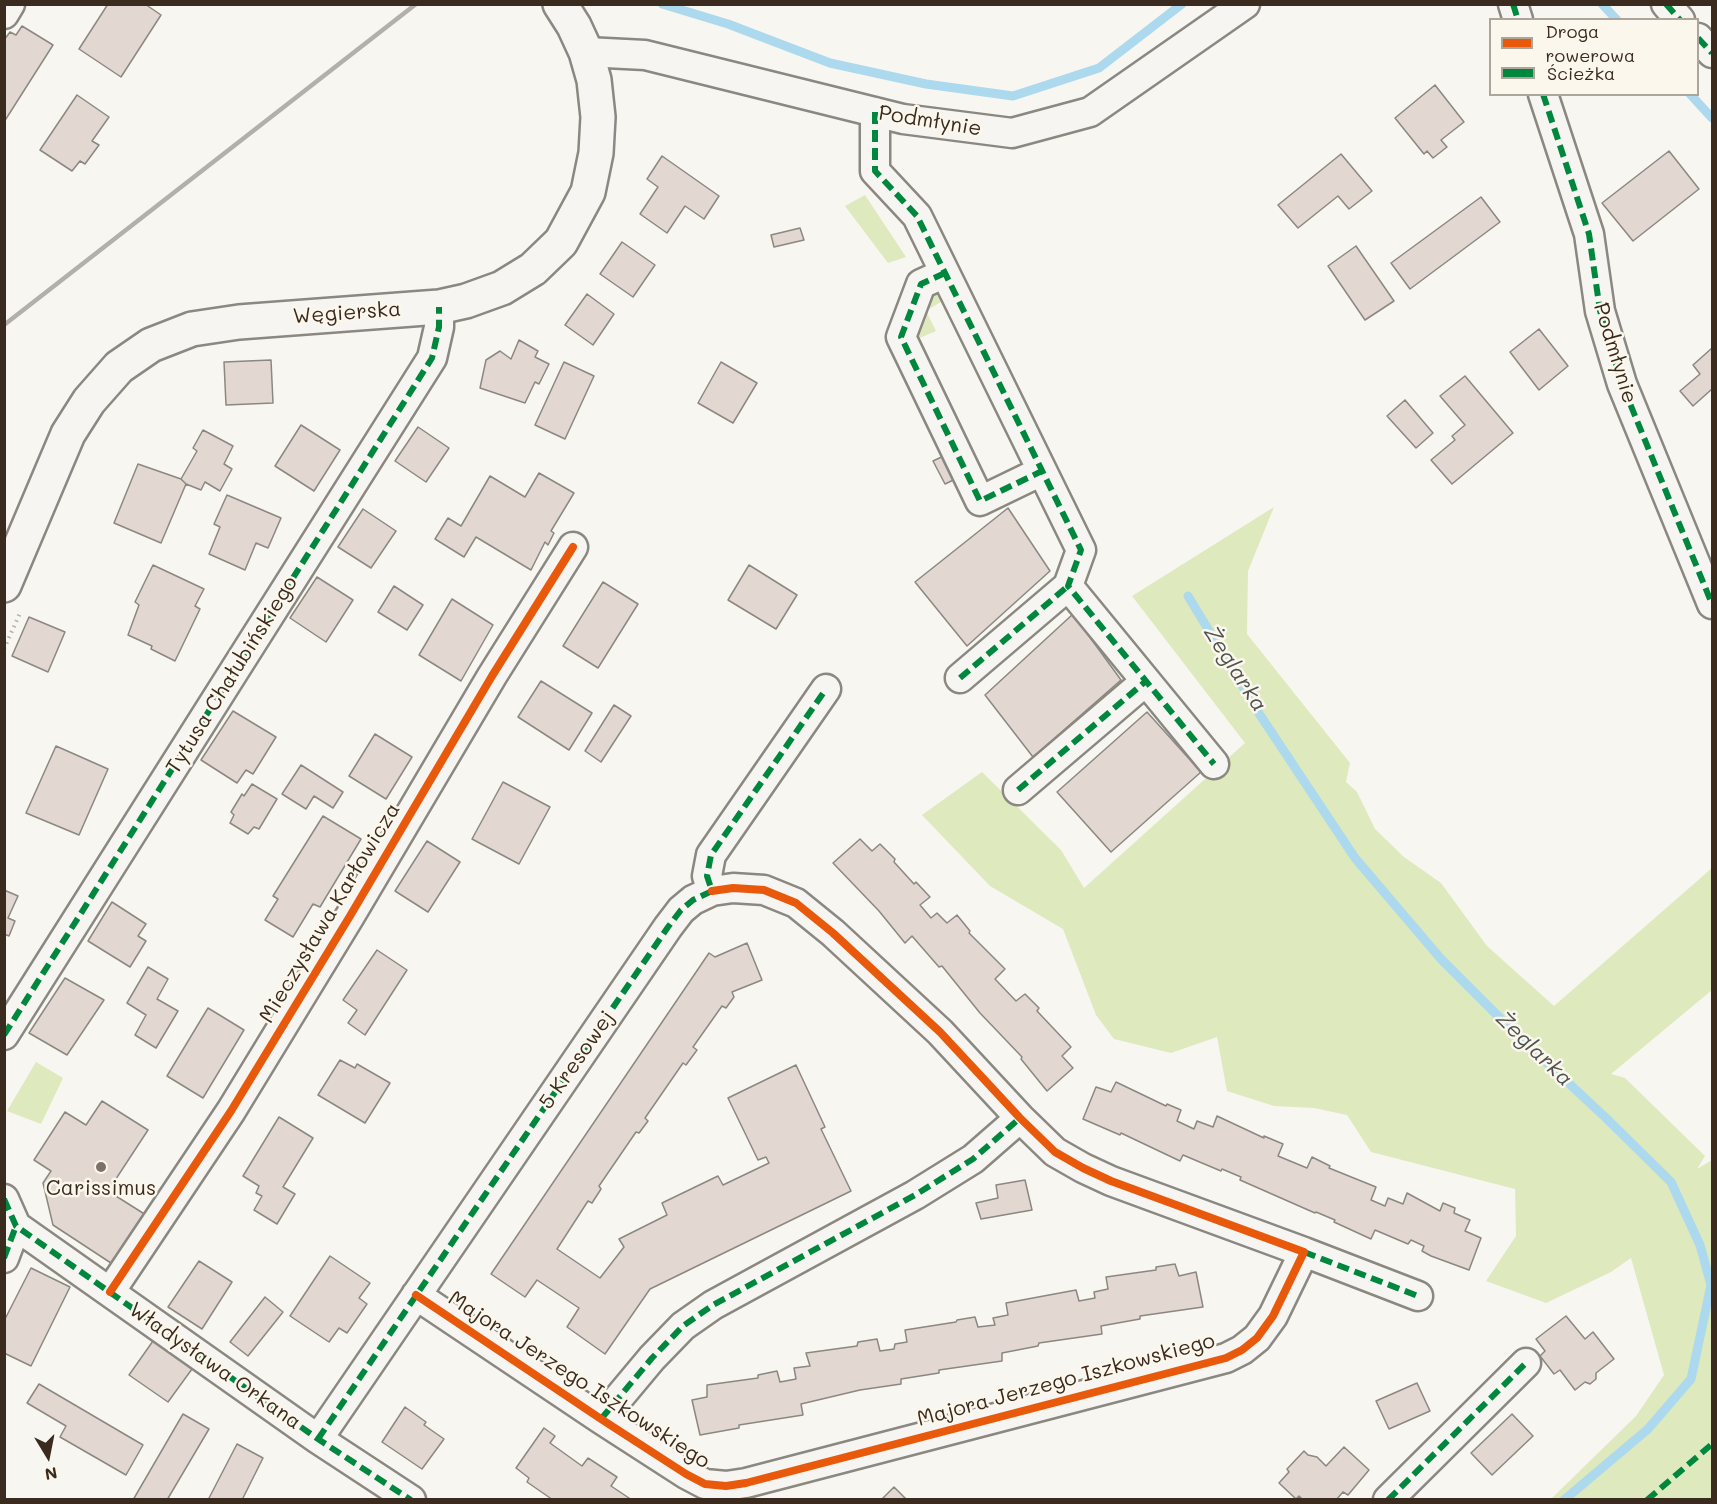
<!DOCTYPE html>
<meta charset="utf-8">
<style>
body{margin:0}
#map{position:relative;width:1717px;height:1504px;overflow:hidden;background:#f8f6f0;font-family:Mali,sans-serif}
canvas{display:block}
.frame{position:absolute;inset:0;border:6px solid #3b2a1e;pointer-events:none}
.legend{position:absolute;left:1489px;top:18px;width:210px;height:78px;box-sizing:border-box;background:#fbf7ec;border:2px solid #aea59a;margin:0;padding:8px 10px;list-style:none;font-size:18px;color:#3b2a1e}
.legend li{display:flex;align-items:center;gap:12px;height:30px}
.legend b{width:30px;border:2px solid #aea59a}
.north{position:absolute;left:18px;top:1426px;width:60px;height:60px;-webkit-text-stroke:4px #fbf7ec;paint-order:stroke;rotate:170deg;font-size:16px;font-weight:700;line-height:24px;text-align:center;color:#3b2a1e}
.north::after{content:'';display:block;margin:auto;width:21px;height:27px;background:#3b2a1e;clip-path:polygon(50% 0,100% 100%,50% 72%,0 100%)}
</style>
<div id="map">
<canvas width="1717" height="1504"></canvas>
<div class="frame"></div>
<ul class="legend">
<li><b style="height:8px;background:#e8590c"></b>Droga rowerowa</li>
<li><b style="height:8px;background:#00873e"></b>Ścieżka</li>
</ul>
<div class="north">N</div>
</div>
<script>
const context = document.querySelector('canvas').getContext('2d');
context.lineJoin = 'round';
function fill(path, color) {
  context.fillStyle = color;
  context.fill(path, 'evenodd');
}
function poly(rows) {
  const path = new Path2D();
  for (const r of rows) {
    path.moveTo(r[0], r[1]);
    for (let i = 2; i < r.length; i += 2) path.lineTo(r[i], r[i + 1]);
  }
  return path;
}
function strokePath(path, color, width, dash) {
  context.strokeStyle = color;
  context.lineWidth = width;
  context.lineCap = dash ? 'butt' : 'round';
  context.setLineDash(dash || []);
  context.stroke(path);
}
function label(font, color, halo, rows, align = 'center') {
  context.font = font + ' Mali,sans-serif';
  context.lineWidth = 5;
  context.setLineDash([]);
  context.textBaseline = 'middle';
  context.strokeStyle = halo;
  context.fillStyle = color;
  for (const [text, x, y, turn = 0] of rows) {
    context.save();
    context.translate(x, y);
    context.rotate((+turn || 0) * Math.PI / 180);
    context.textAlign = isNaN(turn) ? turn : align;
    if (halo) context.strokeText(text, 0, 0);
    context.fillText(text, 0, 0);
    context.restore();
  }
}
fill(poly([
 [865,195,906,257,888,263,845,206],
 [941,290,944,300,926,311,936,331,917,339,913,331,928,296],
 [1274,507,1248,571,1247,634,1350,763,1346,782,1357,792,1375,829,1404,857,1441,883,1487,946,1554,1006,1712,868,1712,990,1611,1074,1625,1078,1705,1156,1697,1169,1712,1160,1712,1499,1551,1499,1636,1416,1664,1375,1631,1258,1611,1272,1546,1303,1486,1281,1516,1236,1515,1189,1371,1152,1347,1115,1314,1108,1274,1106,1227,1091,1217,1037,1171,1053,1114,1039,1096,1015,1063,929,990,886,922,815,982,772,1061,850,1084,888,1245,743,1132,596],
 [36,1062,63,1078,41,1124,7,1111]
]), '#dee9be');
strokePath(poly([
 [662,4,728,24,830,63,926,84,1013,96,1099,68,1182,4],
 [1602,4,1617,20],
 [1690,94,1712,118],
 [1188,596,1260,715,1355,858,1441,959,1516,1034,1606,1118,1671,1182,1700,1245,1711,1285,1691,1379,1648,1429,1564,1500]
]), '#acd9ed', 9);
const building = poly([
 [108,4,145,4,161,15,121,77,79,49,108,4],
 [22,26,53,45,4,122,4,40,10,32,16,35,22,26],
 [1435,85,1464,122,1441,140,1447,147,1433,158,1427,151,1424,154,1395,118,1435,85],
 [77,95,109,117,92,141,99,145,85,164,80,161,72,171,40,150,77,95],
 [1669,151,1699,189,1633,241,1602,203,1669,151],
 [1341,154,1372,191,1349,209,1338,196,1298,228,1278,205,1341,154],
 [662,156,719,196,704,219,685,206,667,233,640,214,658,187,647,179,662,156],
 [1481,197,1500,222,1410,289,1391,263,1481,197],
 [800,228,804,240,774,247,771,235,800,228],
 [622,242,655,265,633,297,600,274,622,242],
 [1356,246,1394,301,1365,320,1328,266,1356,246],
 [587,294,614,314,593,345,565,325,587,294],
 [1539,329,1568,366,1539,390,1510,352,1539,329],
 [519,340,538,351,535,357,549,364,539,384,535,382,525,403,480,388,486,360,500,351,511,359,519,340],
 [1712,348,1712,389,1693,406,1680,391,1700,374,1693,365,1712,348],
 [271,360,273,403,226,405,224,362,271,360],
 [564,362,594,376,565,439,535,425,564,362],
 [721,362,757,383,733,423,698,403,721,362],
 [1465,376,1513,433,1452,484,1431,460,1455,440,1452,436,1465,425,1440,396,1465,376],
 [1405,400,1433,433,1416,448,1387,416,1405,400],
 [301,425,340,450,314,491,275,466,301,425],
 [418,427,449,448,426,482,395,461,418,427],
 [203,430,233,446,224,464,232,469,220,491,205,482,201,490,186,484,181,479,197,451,193,448,203,430],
 [950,453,962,476,945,484,933,461,950,453],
 [138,464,181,479,186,484,161,543,114,523,138,464],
 [539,473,574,493,551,531,554,533,548,545,545,542,531,570,476,537,464,557,435,539,448,518,461,526,490,476,525,497,539,473],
 [227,495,281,518,268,548,256,543,245,570,209,554,220,527,214,524,227,495],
 [1008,508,1050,571,967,646,915,582,1008,508],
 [363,509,396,531,371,568,338,547,363,509],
 [153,565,204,589,195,606,200,609,175,661,151,649,152,646,128,635,139,605,135,602,153,565],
 [749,565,797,595,776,629,728,600,749,565],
 [317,577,353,600,326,642,290,618,317,577],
 [603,582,638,604,598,668,563,646,603,582],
 [394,586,423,605,407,630,378,612,394,586],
 [452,599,493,625,461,681,419,655,452,599],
 [1073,614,1121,680,1033,757,985,695,1073,614],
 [29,617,65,632,48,672,12,656,29,617],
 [541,681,592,713,569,750,518,717,541,681],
 [614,705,631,716,601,762,585,751,614,705],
 [233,711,276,737,253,774,246,770,237,783,201,760,233,711],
 [1147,712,1201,772,1111,852,1057,792,1147,712],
 [375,734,412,757,386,799,349,776,375,734],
 [56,746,108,769,79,835,26,813,56,746],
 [301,765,343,792,333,808,314,796,306,809,282,794,301,765],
 [503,782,550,807,519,864,472,839,503,782],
 [252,784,277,799,259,829,254,827,248,834,230,823,234,815,231,812,242,794,244,796,252,784],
 [323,816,361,839,320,907,313,904,293,937,265,920,278,899,273,896,323,816],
 [860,839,872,851,880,844,895,859,894,862,914,884,916,882,930,897,920,905,931,918,937,913,947,923,957,915,970,931,969,933,1005,969,995,979,1016,1001,1025,994,1039,1008,1037,1011,1071,1047,1062,1056,1073,1068,1047,1091,1021,1059,1022,1057,980,1013,942,966,939,967,912,936,905,943,879,911,833,863,860,839],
 [427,841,460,862,428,912,395,891,427,841],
 [4,890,18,896,8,918,15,921,9,936,4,934,4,890],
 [112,902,146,924,138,936,146,941,130,967,88,941,112,902],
 [747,943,762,980,732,992,734,997,726,1008,722,1006,693,1047,697,1050,686,1065,683,1063,645,1118,648,1121,639,1133,636,1132,599,1186,601,1189,592,1203,588,1201,557,1249,600,1278,624,1247,619,1239,667,1215,662,1203,718,1176,723,1185,769,1163,766,1157,758,1160,728,1098,796,1065,825,1127,821,1129,851,1191,650,1289,605,1354,567,1327,579,1308,537,1280,525,1297,491,1274,709,953,715,957,747,943],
 [377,950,407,970,365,1035,348,1023,357,1010,343,1000,377,950],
 [148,967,168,979,157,999,178,1011,156,1048,135,1035,146,1015,127,1003,148,967],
 [65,978,104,1000,67,1055,29,1033,65,978],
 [208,1008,244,1030,203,1098,167,1076,208,1008],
 [340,1060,355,1068,357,1064,390,1083,365,1123,318,1095,340,1060],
 [1116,1082,1166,1106,1167,1104,1181,1110,1177,1121,1194,1129,1197,1121,1213,1127,1217,1116,1264,1138,1264,1136,1283,1144,1278,1156,1307,1168,1312,1157,1330,1166,1329,1168,1376,1187,1371,1200,1385,1206,1388,1198,1403,1204,1407,1193,1440,1211,1443,1203,1455,1208,1454,1213,1470,1220,1465,1231,1481,1238,1469,1270,1431,1256,1422,1251,1424,1246,1411,1240,1408,1244,1375,1230,1371,1239,1334,1222,1335,1220,1316,1212,1315,1213,1240,1180,1241,1177,1222,1169,1221,1171,1183,1155,1180,1161,1121,1133,1120,1135,1083,1119,1096,1087,1111,1092,1116,1082],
 [102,1101,148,1130,108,1191,146,1215,114,1265,53,1225,43,1183,51,1171,34,1160,65,1112,86,1125,102,1101],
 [279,1117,313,1138,283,1187,295,1194,277,1224,254,1210,262,1196,256,1193,259,1186,243,1176,279,1117],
 [1025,1180,1032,1210,981,1219,976,1203,998,1198,996,1185,1025,1180],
 [330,1256,370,1283,359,1298,367,1304,347,1333,339,1328,329,1342,290,1316,330,1256],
 [199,1261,232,1282,202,1329,168,1307,199,1261],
 [1175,1264,1179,1276,1196,1272,1203,1307,1140,1316,1140,1319,1101,1326,1102,1334,1039,1343,1038,1346,1002,1353,1002,1361,939,1370,939,1373,901,1379,901,1384,860,1390,801,1404,803,1415,739,1425,739,1428,700,1435,692,1400,707,1397,707,1385,758,1378,758,1375,777,1371,780,1382,796,1379,794,1368,810,1366,806,1353,857,1346,858,1342,877,1339,880,1351,894,1349,895,1344,907,1342,905,1330,956,1322,957,1320,975,1317,978,1327,995,1325,993,1318,1008,1315,1006,1303,1076,1290,1079,1301,1095,1298,1094,1292,1108,1289,1106,1277,1156,1270,1156,1267,1175,1264],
 [31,1268,70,1287,31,1366,4,1353,4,1321,31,1268],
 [265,1297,283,1312,248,1356,230,1342,265,1297],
 [1566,1316,1585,1339,1593,1332,1614,1359,1596,1373,1596,1379,1590,1384,1585,1382,1575,1390,1560,1370,1554,1374,1540,1356,1545,1351,1536,1339,1566,1316],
 [153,1341,192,1369,168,1402,129,1375,153,1341],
 [1417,1383,1430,1411,1389,1429,1376,1401,1417,1383],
 [39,1384,143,1445,126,1475,60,1437,66,1426,27,1403,39,1384],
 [405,1407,426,1422,424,1425,444,1439,422,1469,382,1442,405,1407],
 [183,1414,209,1429,167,1500,133,1500,183,1414],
 [1512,1414,1533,1436,1492,1475,1471,1453,1512,1414],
 [544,1428,555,1436,550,1443,582,1466,588,1458,617,1477,611,1486,632,1500,553,1500,527,1482,529,1478,516,1468,544,1428],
 [237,1444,263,1458,242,1500,208,1500,237,1444],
 [1344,1447,1369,1470,1348,1495,1343,1492,1336,1500,1303,1500,1299,1496,1296,1499,1279,1483,1289,1472,1287,1469,1304,1451,1308,1455,1317,1457,1326,1466,1344,1447],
 [894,1487,907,1500,881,1500,894,1487]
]);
fill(building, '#e3d7d1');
strokePath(building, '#8b8781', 1.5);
const minor = poly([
 [1513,4,1518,20],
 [1666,4,1680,20],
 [4,14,10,4],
 [1698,38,1712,53],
 [586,52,645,55,903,119,1012,133,1090,112,1245,4],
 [1543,94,1589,234,1600,311,1622,384,1712,604],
 [875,112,875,171,917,216,1081,550,1068,586,1214,764],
 [945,273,921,284,901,337,980,501,1042,471],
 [960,678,1068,586],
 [1018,790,1146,681],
 [4,1035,432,358,439,327,439,307],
 [4,1199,16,1226,318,1439,411,1500],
 [1304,1252,1418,1296],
 [4,1258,16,1226],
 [110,1292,231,1111,350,916,492,676,573,547],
 [416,1295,601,1419,686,1474,705,1484,726,1486,746,1483,1226,1358,1242,1350,1257,1338,1273,1316,1304,1252,1111,1181,1083,1168,1055,1152,1020,1118,940,1032,833,933,796,903,764,890,733,888,712,891],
 [601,1419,652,1358,683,1326,713,1305,915,1195,973,1159,1020,1118],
 [318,1439,668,927,681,910,693,900,712,891,707,876,711,855,826,689],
 [1388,1500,1526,1363]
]);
const secondary = poly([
 [4,585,68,434,89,401,119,367,151,345,192,329,239,322,439,307,466,301,502,288,533,269,561,242,588,192,596,153,598,117,594,80,586,52,574,26,560,4]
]);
strokePath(minor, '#8b8781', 33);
strokePath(secondary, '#8b8781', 38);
strokePath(poly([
 [4,649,20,613]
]), '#b3b0ac', 4, [1.5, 4.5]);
strokePath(minor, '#f6f5f1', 28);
strokePath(secondary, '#f6f5f1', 33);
strokePath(poly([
 [4,325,416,4]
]), '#b3b0ac', 4.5);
strokePath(poly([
 [1513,4,1518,20],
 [1666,4,1680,20],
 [1698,38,1712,53],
 [1543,94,1589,234,1600,311,1622,384,1712,604],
 [875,112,875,171,917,216,1081,550,1068,586,1214,764],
 [945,273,921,284,901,337,980,501,1042,471],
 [960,678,1068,586],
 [1018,790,1146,681],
 [4,1035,432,358,439,327,439,307],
 [4,1199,16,1226,318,1439,411,1500],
 [1304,1252,1418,1296],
 [4,1258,16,1226],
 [601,1419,652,1358,683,1326,713,1305,915,1195,973,1159,1020,1118],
 [318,1439,668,927,681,910,693,900,712,891,707,876,711,855,826,689],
 [1388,1500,1526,1363],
 [1647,1500,1712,1444]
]), '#00873e', 6, [12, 6]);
strokePath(poly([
 [110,1292,231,1111,350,916,492,676,573,547],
 [416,1295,601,1419,686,1474,705,1484,726,1486,746,1483,1226,1358,1242,1350,1257,1338,1273,1316,1304,1252,1111,1181,1083,1168,1055,1152,1020,1118,940,1032,833,933,796,903,764,890,733,888,712,891]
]), '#e8590c', 8);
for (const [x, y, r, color] of [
 [101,1167,6,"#7d7168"]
]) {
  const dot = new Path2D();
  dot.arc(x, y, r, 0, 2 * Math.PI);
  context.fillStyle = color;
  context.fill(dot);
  strokePath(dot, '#fbf7ec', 2);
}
label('21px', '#3b2a1e', '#fbf7ec', [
 ["Podmłynie",930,121,9],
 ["Węgierska",347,313,-4],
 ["Podmłynie",1615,353,73],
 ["Tytusa Chałubińskiego",232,675,-58],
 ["Mieczysława Karłowicza",330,913,-59],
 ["5 Kresowej",577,1060,-55],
 ["Władysława Orkana",215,1366,35],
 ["Majora Jerzego Iszkowskiego",579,1380,33],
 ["Majora Jerzego Iszkowskiego",1066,1380,-15]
]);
label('21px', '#3b2a1e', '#fbf7ec', [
 ["Carissimus",101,1189]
]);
label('italic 22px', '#4f5352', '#fbf7ec', [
 ["Żeglarka",1235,669,57],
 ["Żeglarka",1534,1049,44]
]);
</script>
